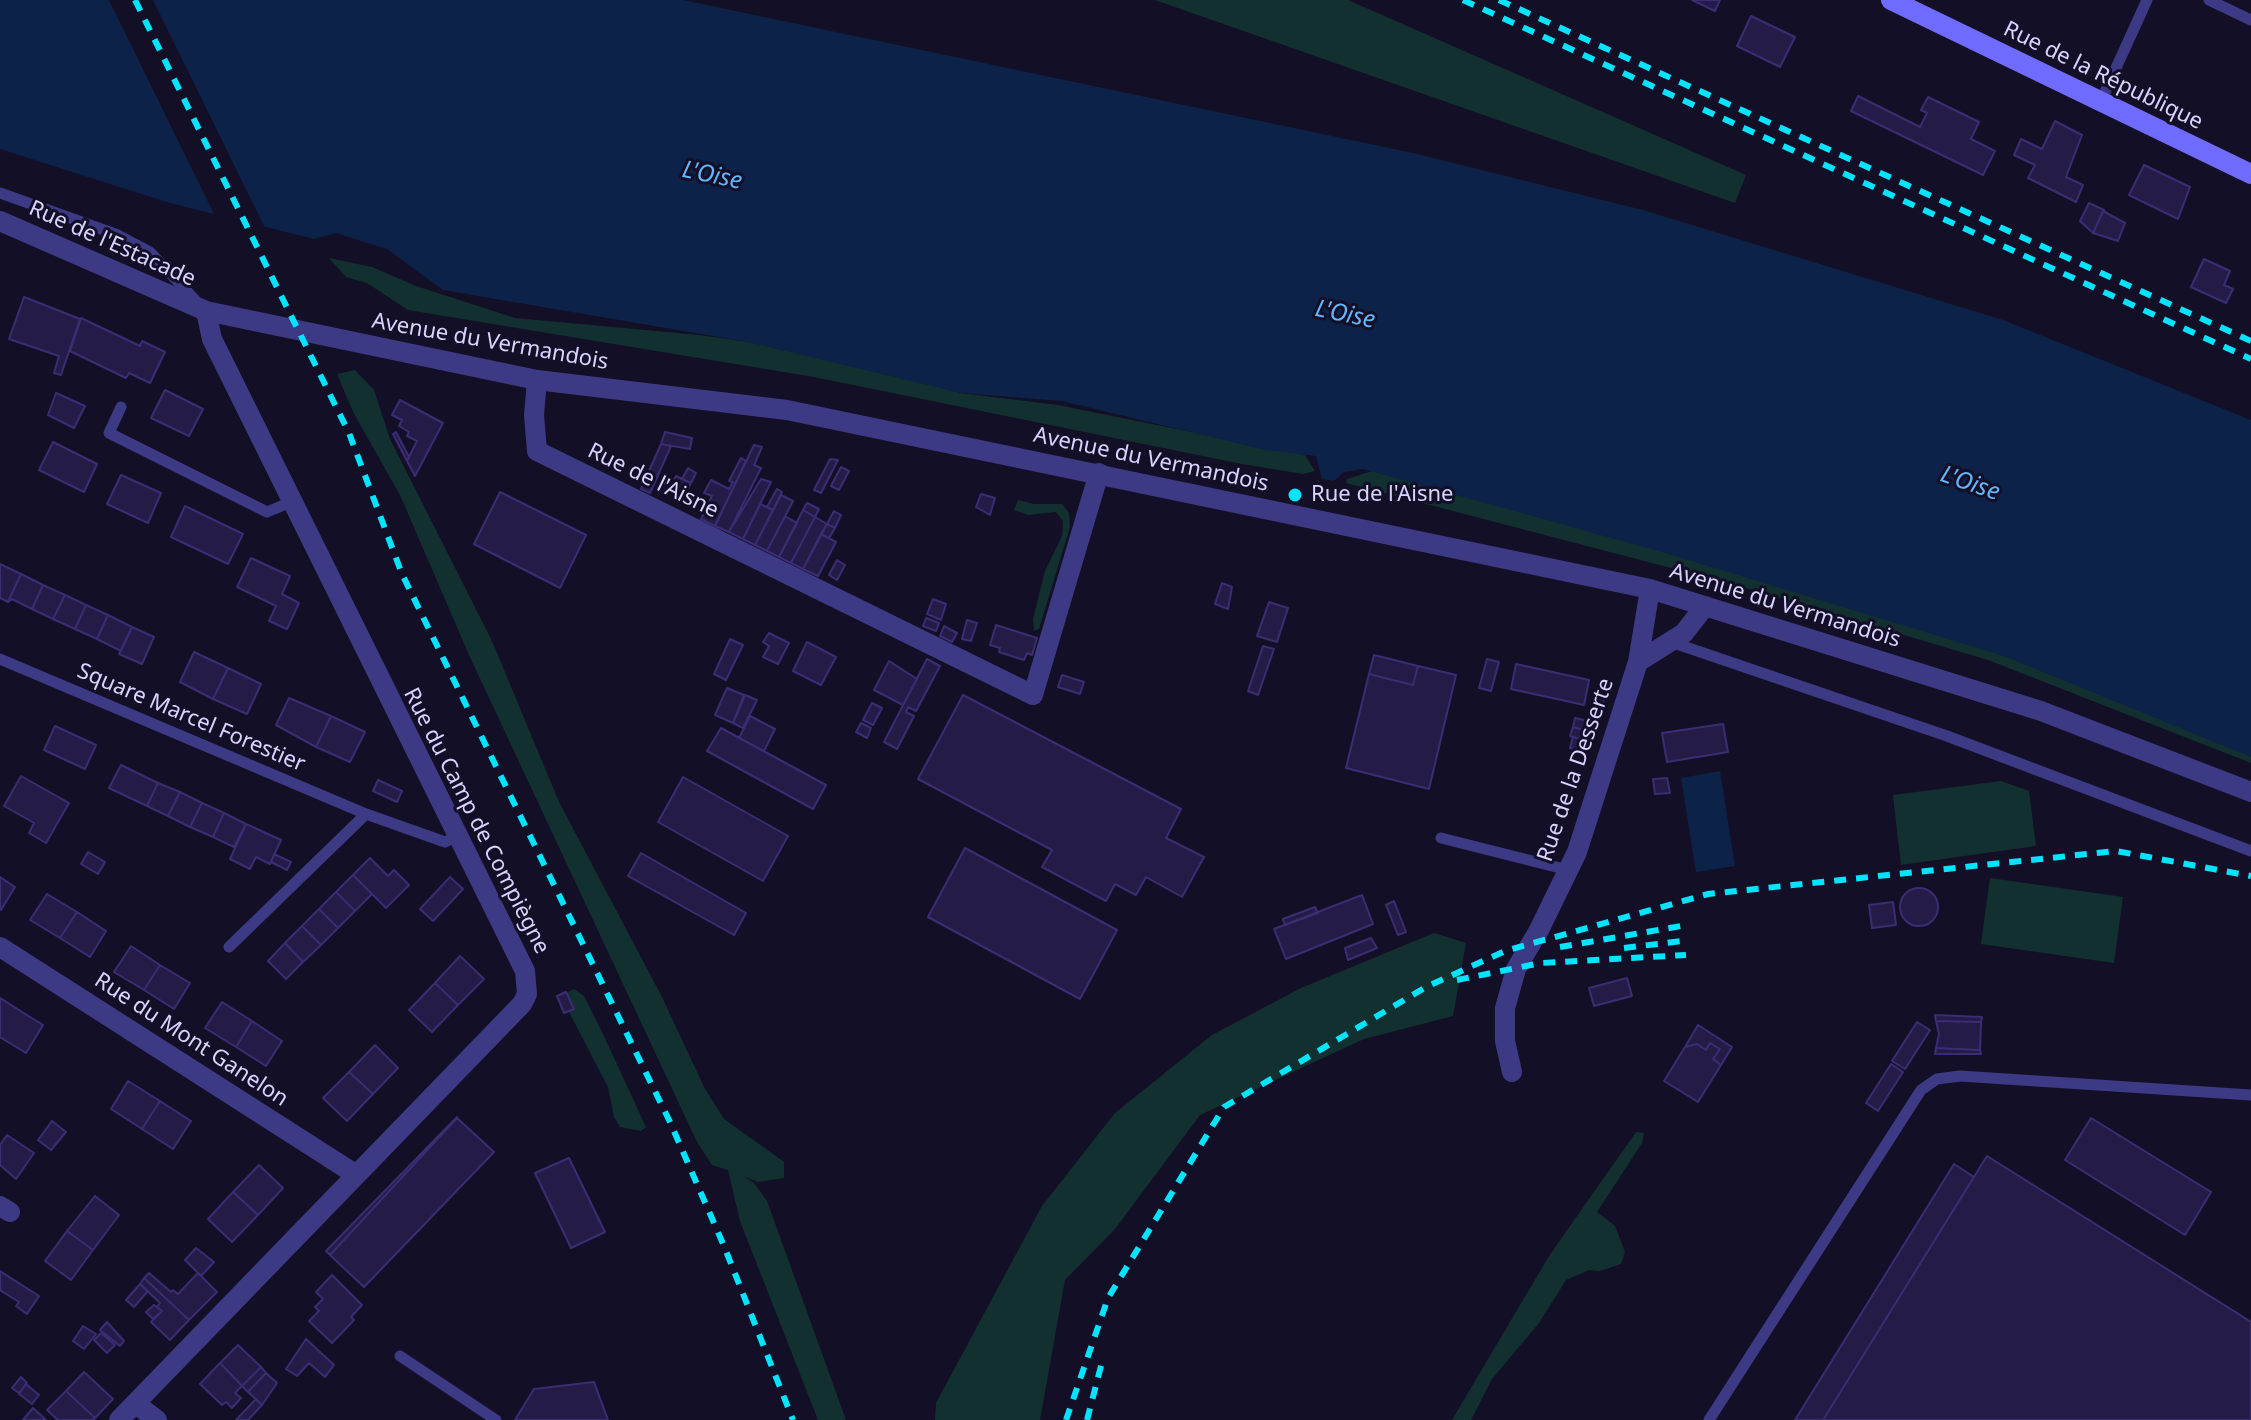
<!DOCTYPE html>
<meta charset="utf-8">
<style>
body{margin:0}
canvas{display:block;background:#130f26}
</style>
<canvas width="2251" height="1420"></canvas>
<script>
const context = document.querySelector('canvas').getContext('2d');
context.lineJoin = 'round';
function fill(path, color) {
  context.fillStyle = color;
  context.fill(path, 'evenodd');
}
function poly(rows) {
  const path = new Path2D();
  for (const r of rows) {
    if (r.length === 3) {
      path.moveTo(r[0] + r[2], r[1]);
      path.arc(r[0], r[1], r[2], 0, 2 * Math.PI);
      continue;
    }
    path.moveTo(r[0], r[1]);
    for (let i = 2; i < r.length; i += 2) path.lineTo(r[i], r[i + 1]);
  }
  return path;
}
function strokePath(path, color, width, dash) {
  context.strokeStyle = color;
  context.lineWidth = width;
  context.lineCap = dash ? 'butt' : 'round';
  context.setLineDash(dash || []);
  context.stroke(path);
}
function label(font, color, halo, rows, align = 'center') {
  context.font = font + ' "Noto Sans",sans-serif';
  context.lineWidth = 6;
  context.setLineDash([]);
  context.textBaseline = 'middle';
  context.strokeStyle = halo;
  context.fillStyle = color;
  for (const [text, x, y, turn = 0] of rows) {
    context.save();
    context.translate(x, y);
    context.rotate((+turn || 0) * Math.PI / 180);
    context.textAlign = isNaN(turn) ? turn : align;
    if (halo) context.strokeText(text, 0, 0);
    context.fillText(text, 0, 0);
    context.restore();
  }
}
fill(poly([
 [1155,0,1348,0,1746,175,1735,203],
 [329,258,372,267,416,286,515,318,699,335,785,347,961,393,1058,405,1305,455,1315,471,1303,474,1242,464,814,377,408,310,367,283,346,277],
 [355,370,374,390,390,439,492,641,559,802,662,997,704,1087,724,1119,784,1162,784,1178,758,1182,743,1176,754,1183,767,1201,846,1420,818,1420,740,1221,728,1170,712,1165,697,1142,469,655,400,495,353,412,337,374],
 [1385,467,1821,587,2251,741,2251,763,1988,660,1736,585,1346,483,1347,479],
 [1018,500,1034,504,1062,504,1069,513,1070,527,1039,629,1034,631,1033,619,1045,571,1062,536,1063,521,1056,512,1028,515,1014,510],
 [2001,781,2029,791,2036,846,1901,865,1893,795],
 [1990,878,2123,897,2114,963,1981,944],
 [1434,933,1466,943,1453,1016,1364,1039,1200,1115,1115,1229,1065,1280,1040,1420,935,1420,936,1403,1042,1206,1115,1113,1212,1035,1301,988],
 [574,989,584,996,603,1034,646,1127,641,1131,620,1127,614,1117,608,1087,569,1012,566,993],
 [1636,1132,1644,1133,1642,1143,1597,1212,1615,1226,1625,1252,1621,1264,1600,1271,1589,1270,1566,1280,1539,1323,1492,1379,1471,1420,1452,1420,1549,1256]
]), '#12302f');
fill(poly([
 [0,0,683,0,1413,153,1643,210,2003,320,2251,420,2251,757,2004,656,1662,552,1363,469,1344,472,1334,481,1322,479,1316,456,1265,450,1062,401,961,393,748,342,443,290,387,249,336,233,314,239,170,203,0,149],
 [1720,771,1735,866,1696,872,1681,778]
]), '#0c2248');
fill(poly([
 [109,0,153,0,266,230,215,216]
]), '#130f26');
const building = poly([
 [1692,0,1720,0,1715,11,1692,0],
 [1751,16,1795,37,1780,67,1737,46,1751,16],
 [1858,96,1920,127,1927,113,1921,110,1928,97,1979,122,1971,139,1995,151,1983,175,1851,111,1858,96],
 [2055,121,2082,135,2066,177,2083,185,2076,202,2028,178,2035,165,2014,155,2021,139,2042,149,2055,121],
 [2144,165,2190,187,2178,219,2129,195,2144,165],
 [2089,203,2104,210,2093,233,2080,221,2089,203],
 [2103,211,2125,223,2118,241,2093,233,2103,211],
 [2204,259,2230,271,2224,285,2233,289,2226,303,2191,287,2204,259],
 [24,297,80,319,61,375,54,373,59,356,9,339,24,297],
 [81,318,140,346,142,341,165,352,150,383,129,373,126,378,70,351,81,318],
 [165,390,203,409,189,436,151,418,165,390],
 [56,393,85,406,74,428,48,415,56,393],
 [400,400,443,423,415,476,407,461,417,441,407,436,409,432,399,426,402,420,392,415,400,400],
 [396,432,409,457,407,461,393,434,396,432],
 [665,432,692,438,690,449,661,444,665,432],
 [53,442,97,464,84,492,39,470,53,442],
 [661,444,671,446,650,493,641,489,661,444],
 [754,445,762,447,754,465,761,468,729,532,715,526,754,445],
 [741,458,746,461,715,526,701,519,712,496,704,493,711,480,729,489,733,482,729,481,741,458],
 [830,459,838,460,821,493,814,490,830,459],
 [841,467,849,471,839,490,831,486,841,467],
 [688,468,696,473,691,483,682,479,688,468],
 [121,475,161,493,148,523,107,504,121,475],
 [676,476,691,483,684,497,671,486,676,476],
 [761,479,771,482,743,539,729,532,761,479],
 [777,489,782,492,773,510,767,507,777,489],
 [500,492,586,535,560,588,474,544,500,492],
 [981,494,995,498,990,515,976,507,981,494],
 [781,495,793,501,767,551,755,545,781,495],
 [807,503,819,509,815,517,803,510,807,503],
 [760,504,773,510,755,545,743,539,760,504],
 [185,506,243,534,228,564,171,537,185,506],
 [803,510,815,517,791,563,779,557,803,510],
 [834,511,841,515,835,528,827,524,834,511],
 [785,516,797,523,779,557,767,551,785,516],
 [815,517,827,524,803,569,791,563,815,517],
 [827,524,835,528,829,538,821,534,827,524],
 [821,534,836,542,818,576,803,569,821,534],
 [251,558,290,576,282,594,299,603,287,629,269,621,276,606,237,587,251,558],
 [837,560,845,565,837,580,829,575,837,560],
 [0,564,21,574,8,602,0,598,0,564],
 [21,574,43,585,32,609,12,599,8,602,21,574],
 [1222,583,1232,587,1228,609,1215,604,1222,583],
 [43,585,65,595,53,619,32,609,43,585],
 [65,595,86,605,75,629,53,619,65,595],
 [933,599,946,604,941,620,927,614,933,599],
 [1269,602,1288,608,1277,642,1257,636,1269,602],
 [86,605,108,615,97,639,75,629,86,605],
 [108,615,132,627,121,651,97,639,108,615],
 [926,618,939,623,936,631,923,626,926,618],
 [967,620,977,623,971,641,962,639,967,620],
 [996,625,1037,638,1032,655,1027,653,1024,660,999,652,1000,648,990,645,996,625],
 [944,626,957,633,952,642,940,636,944,626],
 [132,627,154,637,142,664,119,654,132,627],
 [769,633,789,643,778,664,763,657,769,646,763,642,769,633],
 [730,639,743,645,726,680,714,674,730,639],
 [807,642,836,657,821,685,793,671,807,642],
 [1263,646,1274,649,1258,695,1248,691,1263,646],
 [194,652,228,668,213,699,180,682,194,652],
 [1374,655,1418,666,1413,685,1369,674,1374,655],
 [927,659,940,666,916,711,908,707,906,712,914,716,897,749,884,742,927,659],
 [1487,659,1499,662,1491,691,1479,688,1487,659],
 [889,661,917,679,903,705,874,690,889,661],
 [1516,664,1589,680,1584,705,1511,689,1516,664],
 [1418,666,1456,675,1429,789,1346,768,1369,674,1413,685,1418,666],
 [228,668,261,684,247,714,213,699,228,668],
 [1062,675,1084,682,1080,694,1058,687,1062,675],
 [727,688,744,695,733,723,715,715,727,688],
 [1597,692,1606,694,1597,723,1588,721,1597,692],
 [745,695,757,700,743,728,733,723,745,695],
 [963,695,1181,809,1166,838,1204,857,1182,897,1146,877,1136,895,1115,884,1106,901,1042,867,1052,850,918,779,963,695],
 [289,698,331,716,316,747,276,725,289,698],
 [872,703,882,708,873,725,863,720,872,703],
 [331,716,365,732,350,762,316,747,331,716],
 [750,716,775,729,764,751,739,738,750,716],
 [1575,718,1597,723,1593,733,1573,727,1575,718],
 [861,723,871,728,867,738,856,732,861,723],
 [1723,724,1728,752,1667,762,1662,733,1723,724],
 [55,726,96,745,85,769,44,750,55,726],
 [1573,727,1593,733,1591,742,1570,736,1573,727],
 [721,728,826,785,813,809,707,751,721,728],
 [1573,737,1585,741,1582,751,1570,748,1573,737],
 [121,765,158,783,147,806,109,788,121,765],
 [21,776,69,803,46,843,29,833,34,823,4,806,21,776],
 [683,777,788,836,763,881,658,822,683,777],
 [1667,778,1670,793,1655,794,1653,779,1667,778],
 [378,780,402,791,397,802,373,791,378,780],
 [158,783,180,792,168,816,147,806,158,783],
 [180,792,202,803,190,827,168,816,180,792],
 [202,803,224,813,213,837,190,827,202,803],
 [224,813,246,824,234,847,213,837,224,813],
 [246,824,281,840,270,864,256,857,250,869,230,859,246,824],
 [965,848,1117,930,1080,999,928,917,965,848],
 [88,852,105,862,98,874,81,864,88,852],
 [641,853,746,913,734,935,628,876,641,853],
 [274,854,291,862,287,870,271,862,274,854],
 [370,858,388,876,394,870,409,885,386,908,353,875,370,858],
 [353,875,372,894,355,911,336,892,353,875],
 [0,877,15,887,1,910,0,909,0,877],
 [450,877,463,889,433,921,420,909,450,877],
 [1919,907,19],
 [336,892,355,911,338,928,319,909,336,892],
 [47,894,77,912,60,938,30,920,47,894],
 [1362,895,1373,924,1286,959,1274,929,1362,895],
 [1394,901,1406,932,1398,935,1386,905,1394,901],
 [1893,902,1896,925,1872,928,1869,905,1893,902],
 [1315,907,1318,913,1285,925,1283,919,1315,907],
 [319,909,338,928,321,945,302,926,319,909],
 [77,912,106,931,90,957,60,938,77,912],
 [302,926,321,945,303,962,285,943,302,926],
 [1371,938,1377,948,1348,960,1345,948,1371,938],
 [285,943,303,962,286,979,268,961,285,943],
 [131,946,160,965,144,990,114,972,131,946],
 [460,956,484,979,458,1005,435,983,460,956],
 [160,965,190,983,174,1009,144,990,160,965],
 [1627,978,1632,996,1594,1006,1589,988,1627,978],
 [435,983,458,1005,432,1032,409,1010,435,983],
 [566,992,574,1009,564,1013,557,996,566,992],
 [0,998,43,1025,26,1053,0,1037,0,998],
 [222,1002,252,1021,236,1047,205,1028,222,1002],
 [1935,1015,1982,1017,1981,1022,1936,1021,1935,1015],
 [252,1021,282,1041,266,1066,236,1047,252,1021],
 [1936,1021,1981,1022,1980,1050,1936,1048,1939,1034,1936,1021],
 [1917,1022,1930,1030,1905,1069,1892,1061,1917,1022],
 [1698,1025,1732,1047,1721,1065,1713,1059,1720,1049,1710,1043,1706,1050,1697,1044,1685,1047,1698,1025],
 [1710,1043,1720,1049,1713,1059,1721,1065,1698,1102,1664,1081,1685,1047,1697,1044,1706,1050,1710,1043],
 [375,1045,398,1068,373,1094,349,1072,375,1045],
 [1936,1048,1980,1050,1981,1054,1935,1054,1936,1048],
 [1891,1064,1903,1072,1878,1111,1866,1103,1891,1064],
 [349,1072,373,1094,347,1121,323,1098,349,1072],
 [128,1081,160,1101,142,1129,111,1109,128,1081],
 [160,1101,191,1121,173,1149,142,1129,160,1101],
 [457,1118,494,1152,364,1287,330,1255,457,1118],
 [457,1118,330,1255,326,1251,457,1117,457,1118],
 [2091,1118,2211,1192,2185,1235,2065,1160,2091,1118],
 [52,1121,66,1132,51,1150,38,1140,52,1121],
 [7,1135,34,1153,16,1179,0,1165,0,1145,7,1135],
 [1987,1156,2251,1322,2251,1420,1823,1420,1987,1156],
 [569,1158,605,1232,571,1248,535,1173,569,1158],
 [1954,1164,1974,1177,1823,1420,1795,1420,1954,1164],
 [259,1165,283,1188,258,1215,233,1192,259,1165],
 [233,1192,258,1215,232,1242,208,1219,233,1192],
 [95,1196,119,1215,93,1250,67,1231,95,1196],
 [67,1231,93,1250,71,1280,45,1261,67,1231],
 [196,1248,214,1262,201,1276,185,1260,196,1248],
 [0,1271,39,1296,27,1314,16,1306,19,1302,0,1290,0,1271],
 [149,1273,171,1292,173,1290,178,1294,198,1273,217,1292,189,1320,144,1278,149,1273],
 [332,1275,362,1305,351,1317,354,1320,332,1343,309,1321,319,1311,315,1307,323,1299,316,1292,332,1275],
 [144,1278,189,1320,170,1340,151,1322,162,1311,157,1307,160,1303,140,1284,144,1278],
 [140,1284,148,1291,134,1307,126,1300,140,1284],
 [154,1305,162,1311,153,1319,146,1312,154,1305],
 [107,1322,124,1341,120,1346,100,1330,107,1322],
 [83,1326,96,1334,84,1349,73,1341,83,1326],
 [101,1333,115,1345,107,1353,94,1340,101,1333],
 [306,1339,334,1365,325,1377,309,1363,297,1376,286,1369,306,1339],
 [238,1345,261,1367,242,1386,220,1363,238,1345],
 [220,1363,242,1386,235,1393,241,1398,232,1408,226,1402,222,1405,200,1384,220,1363],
 [261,1367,266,1373,248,1392,242,1386,261,1367],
 [84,1372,113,1399,95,1418,66,1391,84,1372],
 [266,1373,277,1383,262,1405,248,1392,266,1373],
 [21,1377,27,1383,19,1393,12,1388,21,1377],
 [594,1382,608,1420,515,1420,534,1389,594,1382],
 [26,1384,39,1395,32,1404,19,1394,26,1384],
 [66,1391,95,1418,93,1420,58,1420,47,1410,66,1391],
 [256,1399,262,1405,248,1420,236,1420,256,1399],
 [33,1408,46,1420,23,1420,33,1408]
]);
fill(building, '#241b47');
strokePath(building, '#3b2d73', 2);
strokePath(poly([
 [2209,0,2251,20],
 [2101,101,2147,0],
 [0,193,118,235,150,252,197,302],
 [121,407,109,433,267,512,291,502],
 [1671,642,1947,736,2251,851],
 [0,659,366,814,445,842,456,837],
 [1441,838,1568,870],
 [229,947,366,814],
 [400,1356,496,1420],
 [1709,1420,1921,1090,1937,1079,1960,1076,2251,1095]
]), '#3d3a85', 11);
strokePath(poly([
 [0,221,206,311,537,380,787,410,1650,589,2041,711,2251,792],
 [537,380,534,415,537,451,1033,695,1099,473],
 [1638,662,1684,633,1705,606],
 [0,947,355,1174],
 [1512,1072,1505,1041,1505,1008,1516,969,1539,930,1577,852,1638,662,1650,589],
 [0,1206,10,1212],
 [136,1404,157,1420],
 [119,1420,522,1004,527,994,525,971,212,339,206,311]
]), '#3d3a85', 20);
strokePath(poly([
 [1891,0,2251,174]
]), '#6f6bff', 20);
strokePath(poly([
 [135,0,349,433,402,574,670,1122,724,1246,793,1420],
 [1463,0,2251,359],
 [1499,0,2251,341],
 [1560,947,1681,926],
 [1624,948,1682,941],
 [1457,980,1541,963,1686,955],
 [1066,1420,1108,1298,1224,1107,1426,987,1505,951,1708,894,2116,851,2251,876],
 [1087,1420,1102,1362]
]), '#00e5ff', 6, [12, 10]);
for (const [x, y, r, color] of [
 [1295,495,8,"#00e5ff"]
]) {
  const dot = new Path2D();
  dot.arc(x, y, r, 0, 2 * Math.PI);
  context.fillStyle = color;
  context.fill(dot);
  strokePath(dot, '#130f26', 3);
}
label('22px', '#d9d4ff', '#130f26', [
 ["Rue de la République",2103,76,26],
 ["Rue de l'Estacade",112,244,24],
 ["Avenue du Vermandois",490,342,10],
 ["Avenue du Vermandois",1151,460,12],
 ["Rue de l'Aisne",653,481,26],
 ["Avenue du Vermandois",1785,606,17],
 ["Square Marcel Forestier",191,718,23],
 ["Rue de la Desserte",1576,770,-71],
 ["Rue du Camp de Compiègne",476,821,63],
 ["Rue du Mont Ganelon",191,1040,33]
]);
label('22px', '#d9d4ff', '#130f26', [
 ["Rue de l'Aisne",1311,495]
], 'left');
label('italic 24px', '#62b6ff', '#130f26', [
 ["L'Oise",712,176,12],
 ["L'Oise",1345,315,12],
 ["L'Oise",1970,484,19]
]);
</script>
